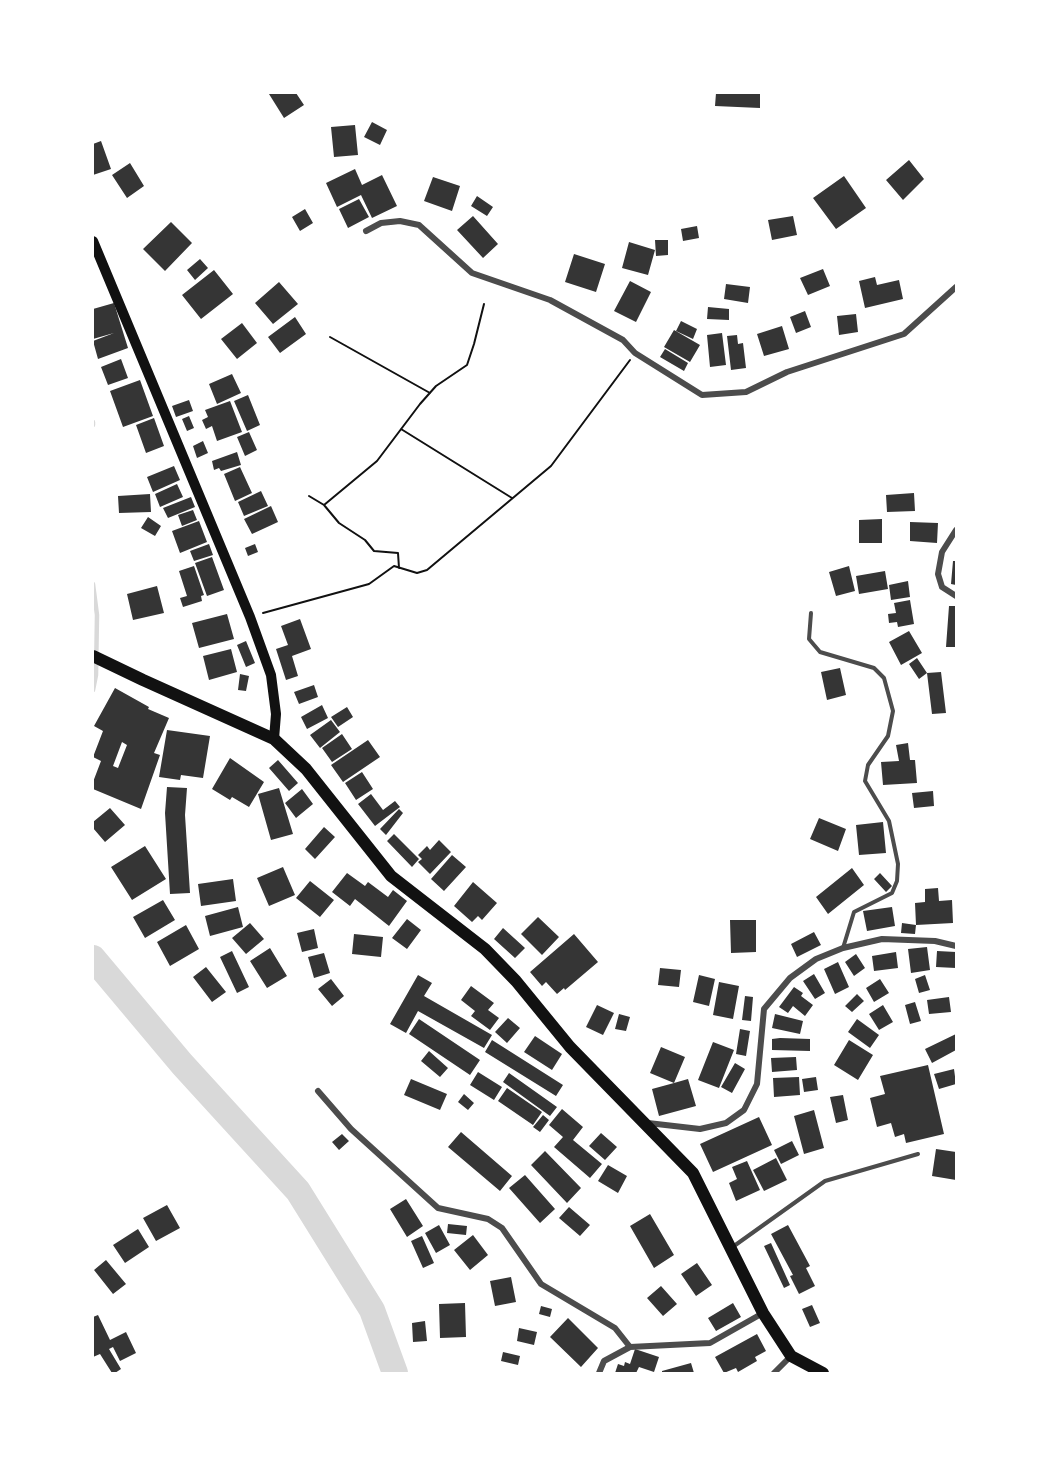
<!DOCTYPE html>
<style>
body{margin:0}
#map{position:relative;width:1049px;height:1466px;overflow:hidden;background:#fff;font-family:Roboto,sans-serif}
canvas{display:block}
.frame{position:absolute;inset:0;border:94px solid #fff;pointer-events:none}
</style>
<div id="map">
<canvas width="1049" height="1466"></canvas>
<div class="frame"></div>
</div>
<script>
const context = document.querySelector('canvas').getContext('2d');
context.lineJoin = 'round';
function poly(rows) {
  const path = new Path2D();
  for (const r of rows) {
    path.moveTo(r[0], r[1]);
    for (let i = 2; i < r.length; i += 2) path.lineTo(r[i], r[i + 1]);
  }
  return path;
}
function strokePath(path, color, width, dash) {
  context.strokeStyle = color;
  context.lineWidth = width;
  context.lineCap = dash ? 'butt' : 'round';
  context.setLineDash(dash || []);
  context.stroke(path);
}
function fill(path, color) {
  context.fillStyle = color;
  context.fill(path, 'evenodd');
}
strokePath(poly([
 [93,422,93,425],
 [93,584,97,615,96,675,93,690]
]), '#d9d9d9', 4.5);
strokePath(poly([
 [93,958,182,1064,298,1191,372,1310,395,1373]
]), '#d9d9d9', 26);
fill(poly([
 [271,93,296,93,304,105,284,118,269,94],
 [716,93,760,93,760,108,715,106],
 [372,122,387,130,380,145,364,137],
 [355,125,358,155,334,157,331,127],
 [101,141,111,169,93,175,93,144],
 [909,160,924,179,903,200,886,180],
 [130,163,144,186,127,198,112,175],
 [355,169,362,185,382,175,397,206,372,218,361,195,337,207,326,183],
 [844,176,866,208,836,229,813,198],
 [433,177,460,186,452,211,424,201],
 [477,196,493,207,487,216,471,206],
 [359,199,369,217,348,228,339,209],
 [305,209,313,223,300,231,292,217],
 [473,216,498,244,483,258,457,230],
 [793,216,797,235,772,240,768,220],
 [171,222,192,243,165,271,143,249],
 [697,226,699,238,683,241,681,229],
 [655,240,668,240,668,255,656,256],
 [629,242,655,250,648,275,622,268],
 [574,254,605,264,596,292,565,282],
 [200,259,208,268,195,280,187,270],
 [823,269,830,286,808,295,800,278],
 [214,270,233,294,201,319,182,295],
 [875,277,877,285,899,280,903,299,865,308,859,281],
 [630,281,651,292,636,322,614,311],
 [279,282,298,304,273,324,255,303],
 [726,284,750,287,748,303,724,299],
 [114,303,128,348,98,359,93,341,114,333,93,339,93,309],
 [708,307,729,309,729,320,707,319],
 [805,311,811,327,796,333,790,317],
 [856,314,858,332,839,335,837,316],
 [295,317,306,334,280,353,268,337],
 [681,321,697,329,693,339,676,331],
 [242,323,257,343,237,359,221,339],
 [782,326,789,349,764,356,757,334],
 [674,330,700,345,690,362,664,347],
 [722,333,726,365,710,367,707,335],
 [737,335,738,344,743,343,746,368,731,370,727,336],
 [665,349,688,363,684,371,660,357],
 [121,359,128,378,108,385,101,367],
 [232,374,241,393,217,404,209,384],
 [140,380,153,416,123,427,110,391],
 [248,395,260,425,247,431,234,401],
 [189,400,193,411,176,417,172,406],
 [230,401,242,432,217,441,212,426,206,429,202,420,208,417,205,410],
 [189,416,194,428,187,431,182,419],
 [154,418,164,446,146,453,136,425],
 [249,432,257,450,245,456,237,437],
 [203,441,208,453,197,458,193,446],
 [237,452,241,465,221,471,219,468,214,470,212,461],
 [174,466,180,480,153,492,147,477],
 [240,467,252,493,235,501,224,474],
 [177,484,183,497,160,507,155,494],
 [261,491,268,506,244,516,238,502],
 [914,493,915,511,887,512,886,495],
 [150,494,151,512,119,513,118,496],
 [191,497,195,507,168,518,163,508],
 [271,506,278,522,252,534,244,519],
 [193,510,197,520,182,526,178,515],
 [148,517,161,526,155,536,141,528],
 [882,519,882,543,859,543,859,520],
 [199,521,207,542,180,553,172,531],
 [910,522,938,523,937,543,910,541],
 [209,544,213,555,194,561,190,551],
 [255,544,258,552,248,556,245,548],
 [212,557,224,590,207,596,195,563],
 [953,561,956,561,956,585,951,584],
 [194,566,204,595,201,596,202,601,183,607,180,598,187,596,179,571],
 [849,566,855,591,836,596,829,572],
 [885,571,888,589,859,594,856,576],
 [908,581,910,597,891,600,889,585],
 [157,586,164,613,133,620,127,594],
 [910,600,914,624,898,627,897,622,889,623,888,614,896,613,894,603],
 [949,606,956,606,956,647,946,647],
 [227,614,234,639,199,648,192,623],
 [300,619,311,649,292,656,298,676,286,680,276,649,288,645,281,626],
 [909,631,922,653,901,665,889,642],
 [246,641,255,663,246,667,237,645],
 [231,649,237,672,209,680,203,656],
 [917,658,927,673,919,679,909,664],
 [840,668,846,695,827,700,821,672],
 [941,672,946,713,932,714,927,673],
 [240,674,249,676,246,691,238,690],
 [314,685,318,697,299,704,294,692],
 [115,688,149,707,148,709,169,718,154,753,160,755,141,809,93,789,93,782,101,761,93,757,103,731,94,726],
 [122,742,127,745,118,768,113,766],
 [322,705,328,718,307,729,301,717],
 [347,707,353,717,338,727,331,717],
 [331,720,340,732,320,748,310,735],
 [167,730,210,736,203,778,181,775,180,780,159,777],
 [342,734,352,749,332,762,322,748],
 [368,740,380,757,343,782,331,765],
 [908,743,910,760,915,760,917,783,883,785,881,762,899,761,896,745],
 [230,758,264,782,249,807,232,797,230,800,212,789],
 [278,760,298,783,289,791,269,768],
 [362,772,373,789,356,800,345,783],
 [167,787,187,788,185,815,190,893,170,894,165,813],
 [279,788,293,834,271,840,258,794],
 [302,789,313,804,296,818,285,803],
 [933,791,934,806,914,808,912,793],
 [371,794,383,810,395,801,400,807,375,826,358,804],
 [110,808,125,825,105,842,93,828,93,822],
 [399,809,403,813,386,835,380,829],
 [819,818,846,829,838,851,810,839],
 [883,822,886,853,859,855,856,825],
 [324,827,335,837,315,859,305,849],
 [394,834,419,859,412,867,387,841],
 [439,840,451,852,430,874,418,862,422,859,418,855,427,846,430,850],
 [145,846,166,879,132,900,111,867],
 [452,855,466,867,444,891,431,879],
 [283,867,295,895,269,906,257,878],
 [852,868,864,885,828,914,816,897],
 [347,873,365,886,368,882,388,897,393,890,407,901,389,926,355,899,350,906,332,892],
 [880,873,892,886,886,892,874,879],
 [233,879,236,901,201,906,198,884],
 [310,881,334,900,320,917,296,898],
 [473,882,497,903,482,920,478,916,472,922,454,906],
 [938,888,939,901,952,900,953,923,916,925,915,903,925,902,925,889],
 [163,900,175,920,145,938,133,917],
 [238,907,243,927,210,936,205,916],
 [892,907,895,926,867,931,863,911],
 [538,917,559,937,542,955,521,934],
 [407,919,421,930,407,949,392,938],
 [730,920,756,920,756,952,731,953],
 [250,923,264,939,246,954,232,938],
 [902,923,916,925,915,934,901,933],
 [186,925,199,949,170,966,157,942],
 [503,928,525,948,515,958,494,939],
 [314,929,318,948,302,952,297,933],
 [814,932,821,945,797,957,791,944],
 [354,934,383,937,381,957,352,954],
 [574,934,598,962,565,990,564,988,557,994,546,982,542,986,530,972],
 [927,947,930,970,911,973,908,949],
 [270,948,287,976,267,988,250,961],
 [232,951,249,987,237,993,220,957],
 [937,951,956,952,956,968,936,967],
 [896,952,898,968,874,971,872,956],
 [324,953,330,973,314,978,308,957],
 [856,954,865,968,854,976,845,962],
 [838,962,849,987,835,994,824,969],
 [206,967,226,992,212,1002,193,977],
 [660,968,681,970,679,987,658,985],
 [814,974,825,993,815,999,803,981],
 [418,975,432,983,424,996,492,1035,484,1048,418,1011,406,1033,390,1024],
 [699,975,715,979,709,1006,693,1002],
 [925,975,930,990,919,993,915,979],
 [331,979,344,996,332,1006,318,989],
 [880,979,889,993,874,1002,866,988],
 [719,982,739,986,733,1019,713,1015],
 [471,986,494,1003,488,1010,499,1018,490,1030,471,1016,475,1011,461,1000],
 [794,987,803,993,801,996,813,1005,805,1016,793,1006,788,1013,779,1007],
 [857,994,864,1001,852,1012,845,1006],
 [745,996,753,997,751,1021,742,1020],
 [949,997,951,1012,929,1014,927,1000],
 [915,1002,921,1021,910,1024,905,1005],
 [597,1005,614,1013,603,1035,586,1027],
 [883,1005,893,1022,879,1030,869,1014],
 [619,1014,630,1017,626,1031,615,1029],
 [775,1014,803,1021,800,1034,772,1028],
 [508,1018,520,1028,507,1043,495,1032],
 [419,1019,480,1060,470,1075,409,1034],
 [857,1019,879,1035,870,1048,848,1032],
 [740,1029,750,1031,746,1056,736,1054],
 [956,1034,956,1050,932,1063,925,1049],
 [535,1036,562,1054,552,1070,524,1052],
 [780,1038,810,1039,810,1051,772,1050,772,1039],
 [492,1040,563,1085,556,1096,485,1052],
 [849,1040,873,1055,858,1080,834,1065],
 [713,1042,734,1050,719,1088,698,1080],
 [661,1047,685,1057,674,1083,688,1079,696,1106,659,1116,652,1089,674,1083,650,1073],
 [429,1051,448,1068,440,1077,421,1061],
 [796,1057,797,1070,772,1072,771,1058],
 [735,1063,745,1069,732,1093,721,1087],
 [928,1065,944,1134,906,1143,904,1134,895,1137,891,1123,877,1127,870,1098,885,1094,880,1076],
 [954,1069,956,1084,939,1089,934,1074],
 [478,1072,502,1087,494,1100,470,1085],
 [509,1073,557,1107,550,1116,503,1082],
 [799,1077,800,1095,774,1097,773,1078],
 [816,1077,818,1090,804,1092,802,1079],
 [411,1079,447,1094,440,1110,404,1095],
 [507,1088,542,1112,533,1125,498,1101],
 [464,1094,474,1103,468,1110,458,1102],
 [843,1095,848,1120,836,1123,830,1097],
 [562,1109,583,1127,573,1140,602,1164,590,1178,554,1147,563,1137,549,1125],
 [814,1110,824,1148,804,1154,794,1116],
 [543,1115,549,1120,540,1132,533,1127],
 [759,1117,772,1145,713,1172,700,1144],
 [461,1132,512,1176,500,1191,448,1147],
 [601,1133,617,1147,605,1160,589,1146],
 [342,1134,349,1141,339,1150,332,1142],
 [792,1141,799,1155,781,1164,774,1150],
 [936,1149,956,1152,956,1180,932,1176],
 [545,1151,581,1188,567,1203,531,1165],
 [776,1158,787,1180,764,1191,753,1170],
 [747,1161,760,1190,736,1201,729,1183,737,1179,732,1167],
 [608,1165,627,1176,618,1193,598,1181],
 [525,1175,555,1209,540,1223,509,1188],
 [406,1199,423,1226,407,1237,390,1209],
 [167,1205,180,1228,156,1241,143,1218],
 [569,1207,590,1225,580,1236,559,1218],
 [650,1214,674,1255,654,1268,630,1226],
 [448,1224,467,1226,466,1235,447,1233],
 [439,1225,450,1245,436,1253,425,1233],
 [788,1225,810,1266,806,1268,815,1286,799,1294,790,1276,793,1275,771,1234],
 [138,1229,149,1247,125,1263,113,1245],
 [473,1235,488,1255,470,1270,454,1250],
 [422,1236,434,1263,423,1268,411,1241],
 [771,1243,790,1285,784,1288,764,1246],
 [106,1260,126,1284,113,1294,94,1270],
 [697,1263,712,1285,696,1296,681,1274],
 [511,1277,516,1302,495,1306,490,1281],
 [661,1286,677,1304,663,1316,647,1298],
 [465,1303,466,1337,440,1338,439,1304],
 [733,1303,741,1317,716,1331,708,1318],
 [812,1305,820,1323,810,1327,802,1309],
 [541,1306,552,1309,550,1317,539,1314],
 [98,1315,110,1340,126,1332,136,1353,120,1361,113,1347,109,1349,121,1369,115,1373,112,1373,100,1354,93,1357,93,1317],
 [568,1318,598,1348,581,1367,550,1337],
 [425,1321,427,1341,413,1342,412,1323],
 [519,1328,537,1332,534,1345,517,1341],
 [757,1334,766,1351,755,1357,757,1361,738,1372,736,1368,724,1373,715,1357],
 [635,1349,659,1357,654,1372,639,1367,636,1373,615,1373,618,1364,624,1366,625,1362,630,1364],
 [503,1352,520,1356,518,1365,501,1361],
 [691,1363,694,1373,662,1373,662,1371]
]), '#353535');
strokePath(poly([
 [330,337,430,393],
 [401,429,512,498],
 [309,496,324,505,339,523,365,540,374,551,398,553,399,568],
 [324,505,377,461,420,404,436,386,467,365,474,344,484,304],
 [263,613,369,584,394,566,417,573,427,570,551,466,630,360]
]), '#111', 2);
strokePath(poly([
 [811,613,809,639,820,652,874,668,884,678,893,711,888,736,868,765,865,781,889,821,898,864,897,881,892,893,854,912,843,948],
 [734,1246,825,1181,918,1154]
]), '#4c4c4c', 4);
strokePath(poly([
 [366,231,381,223,400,221,419,225,472,273,550,300,623,340,635,353,702,395,746,392,787,372,904,334,956,287],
 [956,530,942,552,938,574,942,587,956,596],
 [318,1091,351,1129,438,1208,488,1219,502,1228,541,1284,615,1328,630,1347],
 [648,1123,700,1129,726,1123,744,1110,757,1084,764,1009,790,978,816,959,843,948,882,939,935,941,956,946],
 [599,1373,604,1361,630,1347,710,1343,763,1313],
 [774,1373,791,1356]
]), '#4c4c4c', 6);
strokePath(poly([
 [93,241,250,617,271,675,276,714,274,739]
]), '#111', 10);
strokePath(poly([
 [93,656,143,680,274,739,306,769,391,876,485,949,516,981,570,1047,693,1173,763,1313,791,1356,823,1373]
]), '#111', 12);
</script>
